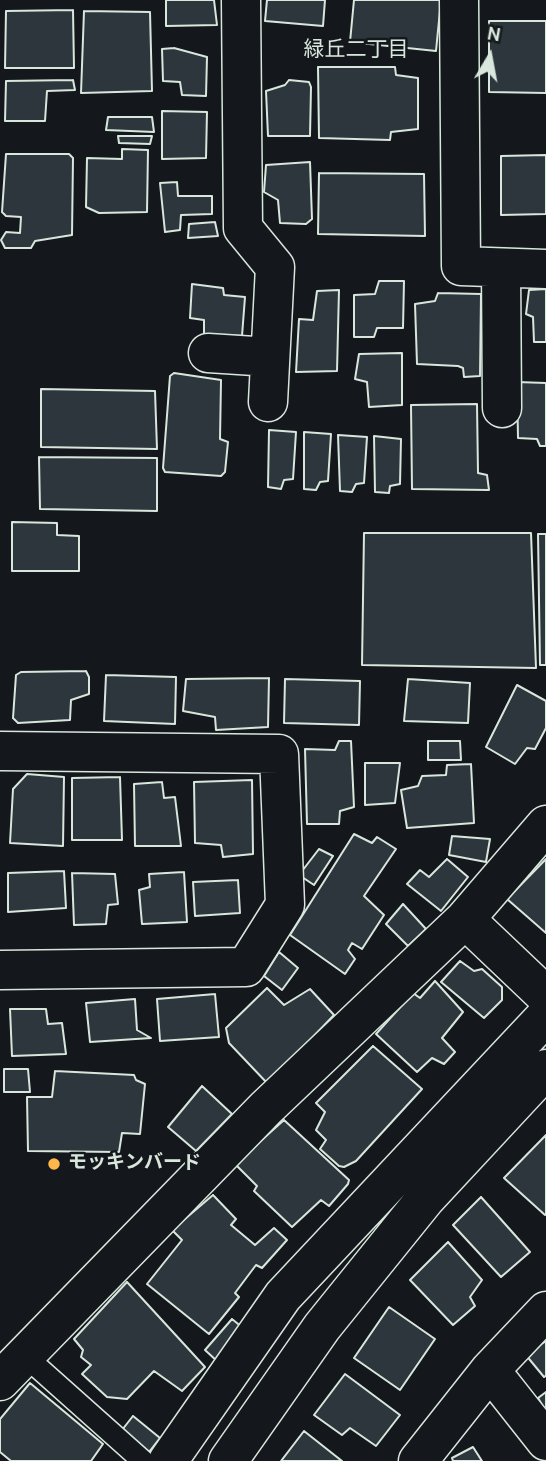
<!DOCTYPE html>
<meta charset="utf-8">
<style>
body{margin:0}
#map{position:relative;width:546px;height:1461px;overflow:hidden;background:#14181c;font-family:Overpass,sans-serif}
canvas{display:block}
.north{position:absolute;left:455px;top:21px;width:70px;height:70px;-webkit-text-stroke:5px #14181c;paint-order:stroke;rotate:10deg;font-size:19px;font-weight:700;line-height:28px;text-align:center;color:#d8e6dc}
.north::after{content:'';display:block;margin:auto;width:24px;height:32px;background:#d8e6dc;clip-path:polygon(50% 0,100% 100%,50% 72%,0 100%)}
</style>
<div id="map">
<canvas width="546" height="1461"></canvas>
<div class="north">N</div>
</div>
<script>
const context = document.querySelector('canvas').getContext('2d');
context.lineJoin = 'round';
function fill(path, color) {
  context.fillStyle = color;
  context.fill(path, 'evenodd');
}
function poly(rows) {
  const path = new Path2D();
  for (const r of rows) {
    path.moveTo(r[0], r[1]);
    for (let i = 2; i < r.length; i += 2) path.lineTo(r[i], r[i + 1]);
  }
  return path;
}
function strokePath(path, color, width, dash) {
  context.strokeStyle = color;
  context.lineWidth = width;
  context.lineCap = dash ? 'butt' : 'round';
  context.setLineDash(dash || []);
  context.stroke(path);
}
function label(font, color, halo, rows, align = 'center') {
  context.font = font + ' Overpass,"Noto Sans JP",sans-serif';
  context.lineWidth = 5;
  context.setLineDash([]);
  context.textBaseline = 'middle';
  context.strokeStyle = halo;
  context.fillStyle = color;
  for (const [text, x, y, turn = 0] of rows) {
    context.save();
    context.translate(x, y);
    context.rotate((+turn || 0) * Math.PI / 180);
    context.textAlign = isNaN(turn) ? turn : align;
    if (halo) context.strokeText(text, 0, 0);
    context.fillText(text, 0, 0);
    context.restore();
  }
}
const building = poly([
 [166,0,214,0,217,25,166,26,166,0],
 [267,0,325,0,323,26,265,21,267,0],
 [354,0,441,0,436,51,350,42,354,0],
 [73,10,74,68,5,68,6,11,73,10],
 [84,11,150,12,152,91,81,93,84,11],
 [489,21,546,21,546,93,489,92,489,21],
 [174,48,207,57,206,96,182,95,180,82,163,81,162,49,174,48],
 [318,67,395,67,396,75,418,78,418,129,391,132,390,140,319,138,318,67],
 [73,80,75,90,47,91,45,121,5,121,6,81,73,80],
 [289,80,309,82,311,87,310,136,268,136,266,91,285,85,289,80],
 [162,111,207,112,206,158,162,159,162,111],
 [108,117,152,117,154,132,106,130,108,117],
 [118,136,152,136,150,144,119,143,118,136],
 [122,149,148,150,147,212,99,213,86,207,87,158,122,159,122,149],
 [6,154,69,154,73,158,72,235,35,241,31,248,5,248,1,240,6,232,20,233,21,217,6,216,2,212,6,154],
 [546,155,546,214,501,215,501,156,546,155],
 [310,162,312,219,306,224,280,223,278,200,264,192,266,165,310,162],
 [319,173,424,174,425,236,318,234,319,173],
 [177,182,178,196,212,196,212,214,181,215,180,230,165,232,160,183,177,182],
 [215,222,218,236,188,238,189,224,215,222],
 [379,281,404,281,403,328,377,328,374,337,354,337,354,295,375,294,379,281],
 [192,284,223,288,224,295,245,297,242,336,204,334,204,320,190,318,192,284],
 [546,289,546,342,534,342,533,317,526,314,529,290,546,289],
 [339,290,337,371,296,372,299,319,313,320,317,291,339,290],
 [438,293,481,294,480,376,464,377,463,368,458,366,417,364,415,304,435,301,438,293],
 [402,353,402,405,369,407,367,382,355,379,359,354,402,353],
 [174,373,221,380,220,439,228,442,225,472,221,476,165,472,163,468,170,376,174,373],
 [517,382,546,383,546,446,540,446,537,439,518,438,517,382],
 [41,389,155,391,157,449,41,447,41,389],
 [477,404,478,473,487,475,489,490,412,489,411,405,477,404],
 [269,430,296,432,293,479,284,480,281,489,268,487,269,430],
 [304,432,331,434,328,481,320,482,316,490,304,489,304,432],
 [338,435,367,437,364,483,356,484,352,492,340,491,338,435],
 [374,436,401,439,400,484,390,486,389,493,375,492,374,436],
 [39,457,157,458,157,511,40,509,39,457],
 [12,522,57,523,57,535,79,536,79,571,12,571,12,522],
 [364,533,531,533,536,668,362,665,364,533],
 [538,534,546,534,546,665,540,665,538,534],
 [86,671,89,677,89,694,71,700,70,720,18,723,13,718,16,675,21,672,86,671],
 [106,675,176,677,175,724,104,721,106,675],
 [269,678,268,727,216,730,215,717,183,711,186,679,269,678],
 [285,679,360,681,359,725,284,723,285,679],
 [408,679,470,683,468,723,404,721,408,679],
 [517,685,546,701,546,728,535,749,527,748,515,764,486,747,517,685],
 [339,741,351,741,354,807,340,811,339,824,307,824,305,749,335,750,339,741],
 [428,741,460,741,461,760,428,760,428,741],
 [365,763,400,763,395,803,365,805,365,763],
 [471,764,474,823,407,828,401,790,418,786,422,776,446,775,447,765,471,764],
 [27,774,64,777,63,846,10,843,13,789,27,774],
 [120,777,122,840,72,840,72,778,120,777],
 [252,780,253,854,223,857,221,845,195,843,194,782,252,780],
 [162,782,164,798,175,797,181,846,135,846,134,784,162,782],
 [354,834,372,843,377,837,396,849,364,896,384,915,362,949,352,943,348,950,355,959,345,974,290,935,354,834],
 [452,836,490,839,486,862,449,855,452,836],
 [319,849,333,856,314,885,299,875,319,849],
 [447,859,468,877,441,911,407,884,420,870,429,877,447,859],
 [546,859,546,933,507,899,546,859],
 [64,871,66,908,8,912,8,873,64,871],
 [184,872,187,922,142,924,139,890,150,887,149,874,184,872],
 [72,873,115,874,118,904,108,905,106,924,74,925,72,873],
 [238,880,240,913,195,916,193,882,238,880],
 [403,904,426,929,408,946,386,924,403,904],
 [279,952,298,968,282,990,264,976,279,952],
 [460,961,474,971,482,969,502,987,502,1000,484,1018,441,982,460,961],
 [435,981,463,1012,442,1038,455,1052,444,1064,432,1058,417,1072,376,1034,413,993,420,998,435,981],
 [267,988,284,1005,310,989,334,1015,268,1084,229,1043,226,1028,267,988],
 [215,994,219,1037,160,1041,157,999,215,994],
 [135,999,137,1030,151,1038,90,1042,86,1003,135,999],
 [10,1009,46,1009,48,1024,62,1023,66,1054,12,1056,10,1009],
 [373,1046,422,1089,356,1161,344,1167,339,1166,320,1149,326,1140,316,1130,325,1112,316,1103,373,1046],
 [4,1069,28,1069,30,1092,4,1092,4,1069],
 [55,1071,134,1075,136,1080,145,1084,140,1134,122,1133,119,1152,28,1151,27,1097,52,1097,55,1071],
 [202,1086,232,1114,196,1151,168,1127,202,1086],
 [284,1120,349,1180,348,1184,329,1206,321,1200,292,1227,254,1191,257,1186,235,1164,284,1120],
 [546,1135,546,1214,545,1215,504,1178,546,1135],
 [213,1195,236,1219,231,1225,255,1245,274,1228,287,1240,262,1268,256,1265,235,1293,239,1297,209,1334,147,1284,182,1240,172,1230,213,1195],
 [481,1197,530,1252,501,1277,453,1225,481,1197],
 [448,1242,482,1280,470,1297,475,1306,453,1325,410,1280,448,1242],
 [127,1282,205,1367,182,1391,154,1371,127,1399,107,1397,82,1374,91,1365,81,1357,83,1350,74,1339,127,1282],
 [389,1307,435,1339,400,1390,354,1358,389,1307],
 [232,1319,243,1328,218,1362,205,1350,232,1319],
 [546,1341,546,1376,544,1377,525,1354,546,1341],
 [345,1374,400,1415,376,1446,350,1428,342,1435,314,1415,345,1374],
 [30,1383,103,1444,91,1461,11,1461,0,1452,0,1419,30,1383],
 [546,1392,546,1409,545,1410,538,1398,546,1392],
 [133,1416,160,1438,149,1452,122,1430,133,1416],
 [304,1431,342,1461,281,1461,304,1431],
 [473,1447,482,1461,453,1461,452,1458,473,1447]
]);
fill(building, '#2c363c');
strokePath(building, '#d8e6dc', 2);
const lane = poly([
 [24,1355,143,1461]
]);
const street = poly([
 [241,0,243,228,275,267,268,402],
 [459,0,461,266,546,269],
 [501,268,502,408],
 [208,353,270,357],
 [0,751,279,754,285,905,246,967,0,970],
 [465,919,546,996],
 [546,1311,490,1370,546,1441],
 [0,1381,266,1108,465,919,546,825],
 [168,1461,283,1296,546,1016],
 [228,1461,322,1327,426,1198,546,1069],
 [418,1461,490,1370]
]);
strokePath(lane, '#d8e6dc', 24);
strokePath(street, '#d8e6dc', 41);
strokePath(lane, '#14181c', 21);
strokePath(street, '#14181c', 38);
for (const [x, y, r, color] of [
 [54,1164,7,"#ffb74d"]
]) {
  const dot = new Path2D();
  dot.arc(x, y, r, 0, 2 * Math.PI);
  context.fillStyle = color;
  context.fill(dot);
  strokePath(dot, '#14181c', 2.5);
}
label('bold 19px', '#d8e6dc', '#14181c', [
 ["モッキンバード",68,1164]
], 'left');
label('21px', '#d8e6dc', '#14181c', [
 ["緑丘二丁目",356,52]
]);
</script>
